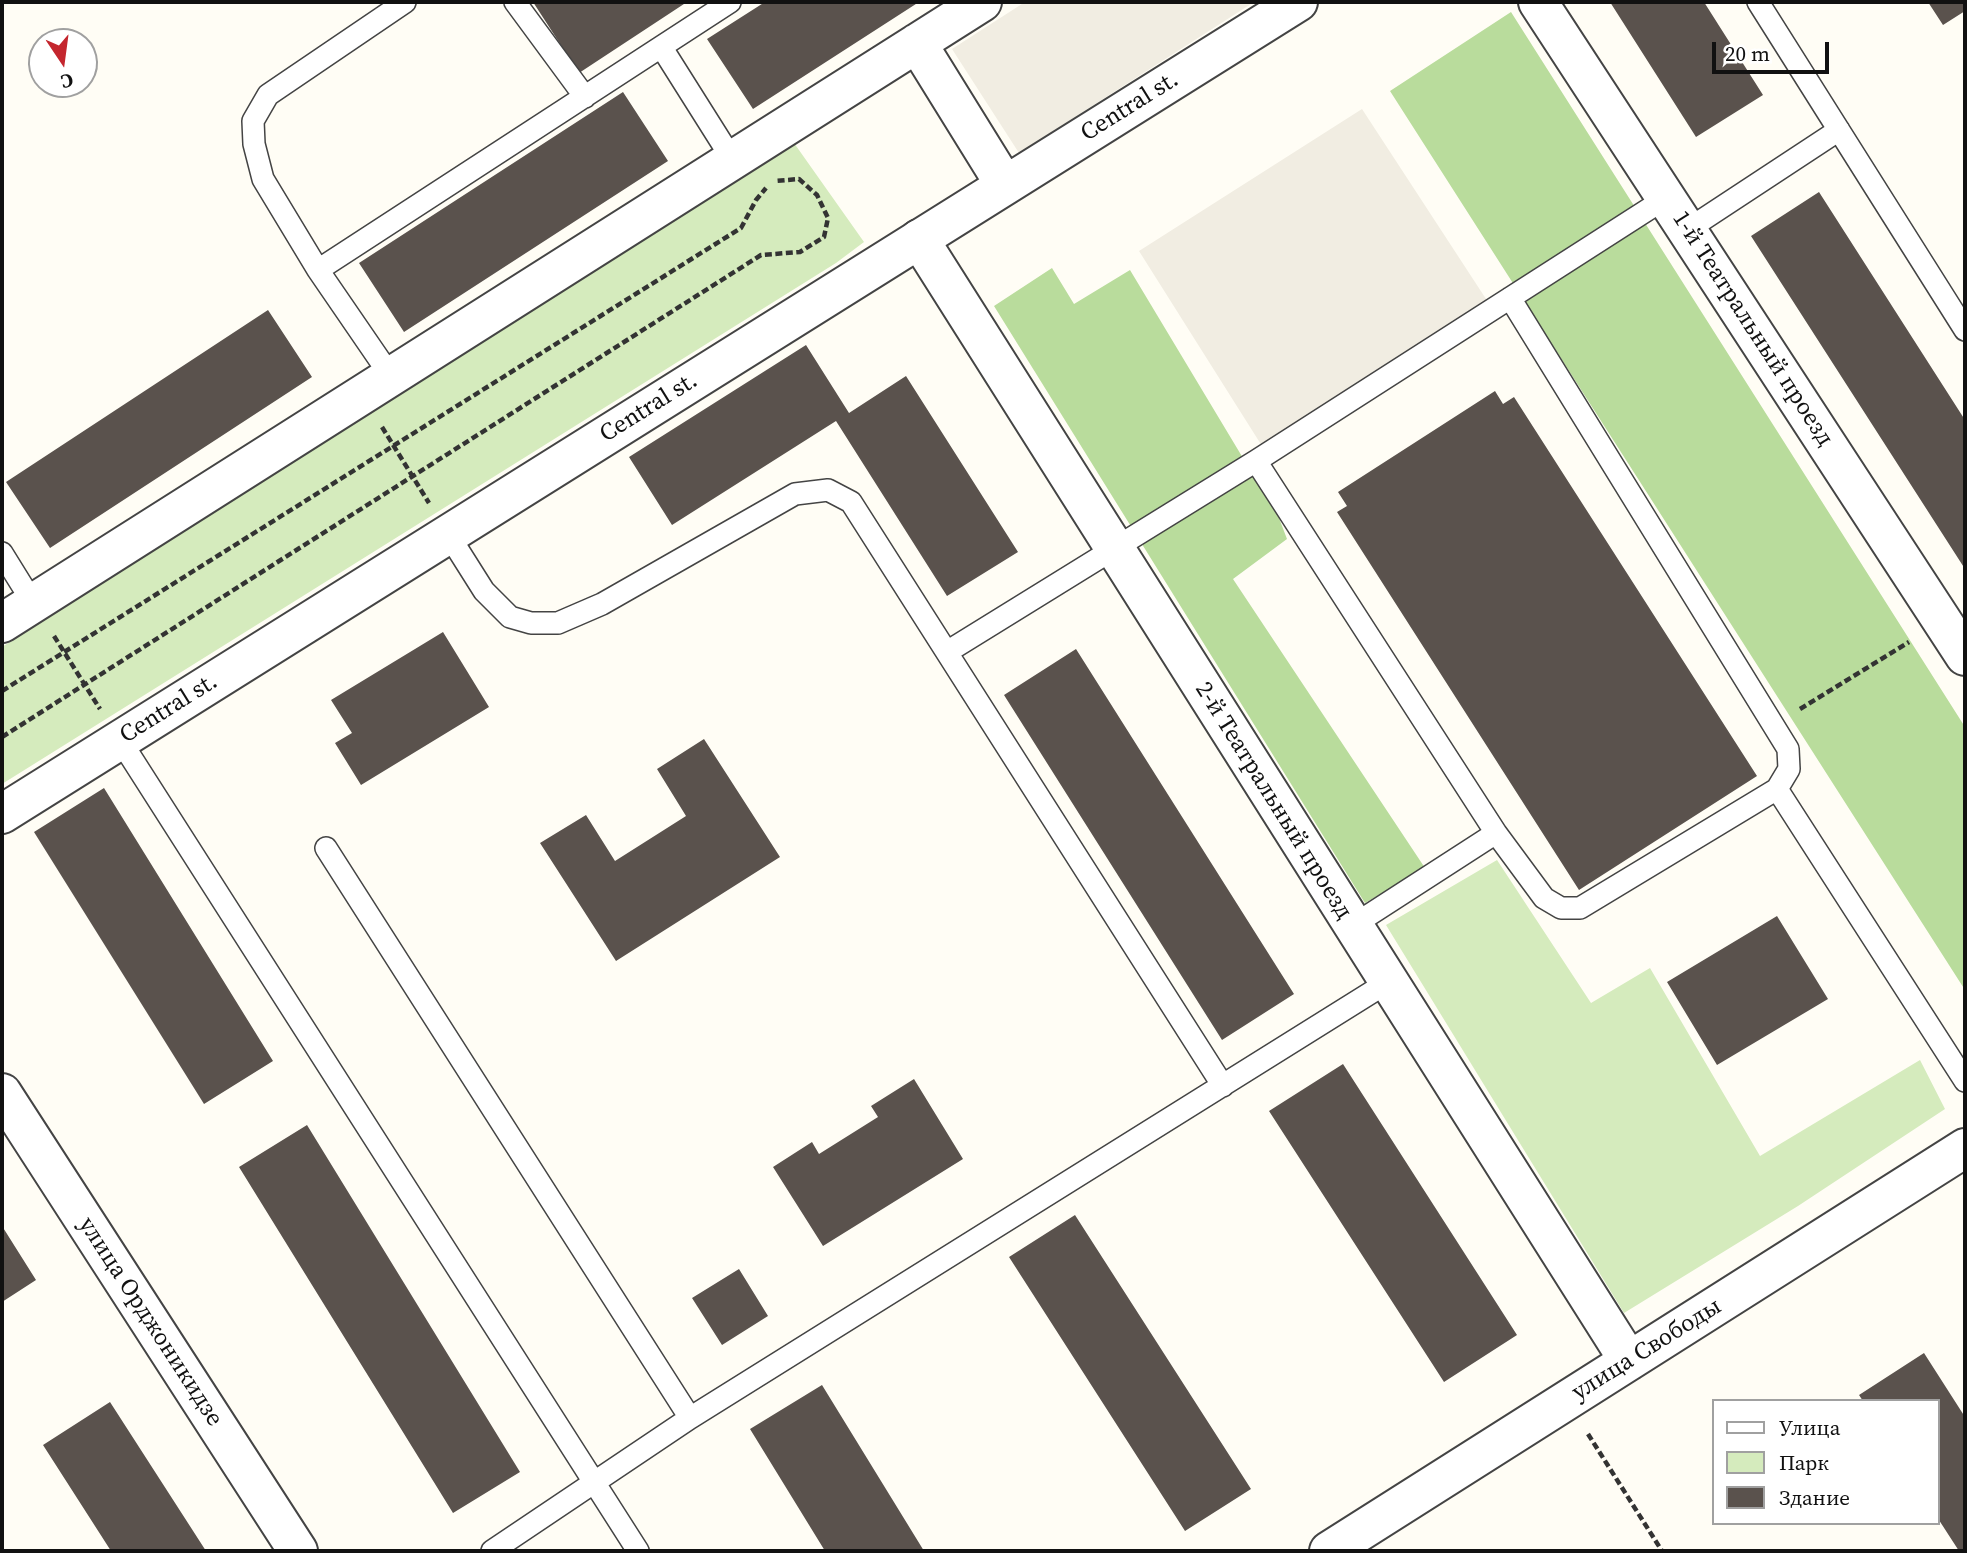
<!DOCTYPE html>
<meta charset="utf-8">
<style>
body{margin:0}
#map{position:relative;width:1967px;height:1553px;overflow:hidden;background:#fffdf5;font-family:"Source Serif 4",serif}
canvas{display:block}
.frame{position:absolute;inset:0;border:4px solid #111;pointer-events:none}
.legend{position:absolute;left:1712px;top:1399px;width:228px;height:126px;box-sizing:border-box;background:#fff;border:2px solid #a0a0a0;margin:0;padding:9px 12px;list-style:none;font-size:21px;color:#111}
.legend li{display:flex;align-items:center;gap:14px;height:35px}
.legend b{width:35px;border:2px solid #a0a0a0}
.north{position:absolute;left:28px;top:28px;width:70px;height:70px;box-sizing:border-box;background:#fff;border:2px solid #a0a0a0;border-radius:50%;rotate:167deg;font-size:19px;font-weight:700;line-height:28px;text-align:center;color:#111}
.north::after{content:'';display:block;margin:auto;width:24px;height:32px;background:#c4262e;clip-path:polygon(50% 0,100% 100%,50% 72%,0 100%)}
.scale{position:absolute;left:1712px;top:42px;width:117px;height:32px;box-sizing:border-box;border:4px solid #111;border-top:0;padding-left:9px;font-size:21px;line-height:24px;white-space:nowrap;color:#111;-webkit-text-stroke:5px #fff;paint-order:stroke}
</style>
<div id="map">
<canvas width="1967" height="1553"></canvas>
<div class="frame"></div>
<ul class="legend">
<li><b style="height:9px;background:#fff"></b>Улица</li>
<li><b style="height:19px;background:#d5ebbd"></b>Парк</li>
<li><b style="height:19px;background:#5a524d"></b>Здание</li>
</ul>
<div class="north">С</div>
<div class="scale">20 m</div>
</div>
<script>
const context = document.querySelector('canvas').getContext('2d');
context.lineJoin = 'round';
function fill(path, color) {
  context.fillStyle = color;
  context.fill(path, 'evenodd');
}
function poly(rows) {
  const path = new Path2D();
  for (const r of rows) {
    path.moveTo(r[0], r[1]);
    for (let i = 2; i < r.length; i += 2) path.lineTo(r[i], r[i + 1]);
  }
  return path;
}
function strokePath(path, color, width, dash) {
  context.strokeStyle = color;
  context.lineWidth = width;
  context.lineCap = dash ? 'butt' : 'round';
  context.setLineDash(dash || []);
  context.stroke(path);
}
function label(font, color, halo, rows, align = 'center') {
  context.font = font + ' "Source Serif 4",serif';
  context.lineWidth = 7;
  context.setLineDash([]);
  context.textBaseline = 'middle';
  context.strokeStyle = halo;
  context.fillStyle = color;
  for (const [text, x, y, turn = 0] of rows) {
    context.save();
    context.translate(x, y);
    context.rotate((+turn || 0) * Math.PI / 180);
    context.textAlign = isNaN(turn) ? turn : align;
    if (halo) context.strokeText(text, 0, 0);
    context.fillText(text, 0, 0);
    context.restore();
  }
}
fill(poly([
 [794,143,864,242,836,263,2,784,2,647],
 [1497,860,1591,1003,1650,968,1760,1156,1920,1060,1945,1109,1798,1206,1624,1313,1386,925]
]), '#d5ebbd');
fill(poly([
 [1511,12,1965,727,1965,990,1390,91],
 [1052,268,1074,304,1130,270,1279,518,1287,539,1233,579,1425,868,1365,903,994,306]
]), '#b9dc9c');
fill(poly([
 [1025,2,1254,2,1019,153,952,49],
 [1362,109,1488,302,1262,446,1139,251]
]), '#f1ede2');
fill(poly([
 [533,2,687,2,579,73],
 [765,2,919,2,753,109,707,39],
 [1610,2,1704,2,1763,95,1696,137],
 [1928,2,1965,2,1965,11,1943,25],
 [623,92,668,161,404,332,359,263],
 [1819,192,1965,420,1965,569,1751,236],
 [268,310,312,377,50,548,6,482],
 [806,345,849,413,906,376,1018,552,947,596,836,421,672,525,629,457],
 [1495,391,1503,404,1514,397,1757,776,1579,890,1337,512,1347,506,1338,492],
 [443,632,489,707,361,785,335,743,352,733,331,700],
 [1076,649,1294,994,1222,1040,1004,695],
 [704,739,780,857,616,961,540,843,586,815,615,861,686,816,657,769],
 [104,788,273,1061,204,1104,34,832],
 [1777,916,1828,999,1717,1065,1667,982],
 [1343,1064,1517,1335,1444,1382,1269,1111],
 [914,1079,963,1159,823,1246,773,1167,812,1142,819,1154,878,1117,871,1106],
 [307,1125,520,1472,453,1513,239,1167],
 [1075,1215,1251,1489,1185,1531,1009,1257],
 [2,1226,36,1280,2,1302],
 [739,1269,768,1316,722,1345,692,1298],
 [1924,1353,1965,1417,1965,1551,1959,1551,1937,1517,1937,1401,1863,1401,1859,1395],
 [822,1385,924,1551,825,1551,750,1429],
 [110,1402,206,1551,111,1551,43,1445]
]), '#5a524d');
const service = poly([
 [515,2,585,97],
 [1758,2,1965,330],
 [662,48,732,159],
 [1687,230,1839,130],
 [318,270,263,179,254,144,253,121,268,95,405,2],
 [390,375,318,270,730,2],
 [1256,461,1496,833,1352,926],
 [448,534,484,591,510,617,531,623,558,623,602,604,795,494,828,490,851,502,1223,1086],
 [2,553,33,603],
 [947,652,1256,461,1666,198],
 [120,740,638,1551],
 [1777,789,1965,1081],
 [1496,833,1544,898,1561,908,1580,908,1777,789,1789,769,1788,749,1510,298],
 [326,848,690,1418],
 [492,1551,690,1418,1388,982]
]);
const minor = poly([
 [1538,2,1965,656],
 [919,239,1629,1361],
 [2,1093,298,1551],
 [1329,1551,1965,1148]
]);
const tertiary = poly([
 [917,43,1005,185],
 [2,623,982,2],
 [2,814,1298,2]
]);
strokePath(service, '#444', 24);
strokePath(minor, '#444', 42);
strokePath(tertiary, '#444', 42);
strokePath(poly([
 [382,427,429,503],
 [54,636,100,709],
 [2,691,741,228,756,200,766,188],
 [1800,709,1909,642],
 [2,737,761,255,800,252,824,237,828,218,817,195,799,179,775,181],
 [1588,1434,1662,1551]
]), '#333', 4.5, [7, 3.5]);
strokePath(service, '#fff', 21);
strokePath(minor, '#fff', 38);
strokePath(tertiary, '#fff', 38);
label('24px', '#111', '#fff', [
 ["Central st.",1130,107,-32],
 ["1-й Театральный проезд",1752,329,57],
 ["Central st.",649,408,-32],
 ["Central st.",169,709,-32],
 ["2-й Театральный проезд",1273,801,58],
 ["улица Орджоникидзе",150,1322,57],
 ["улица Свободы",1647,1350,-32]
]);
</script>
